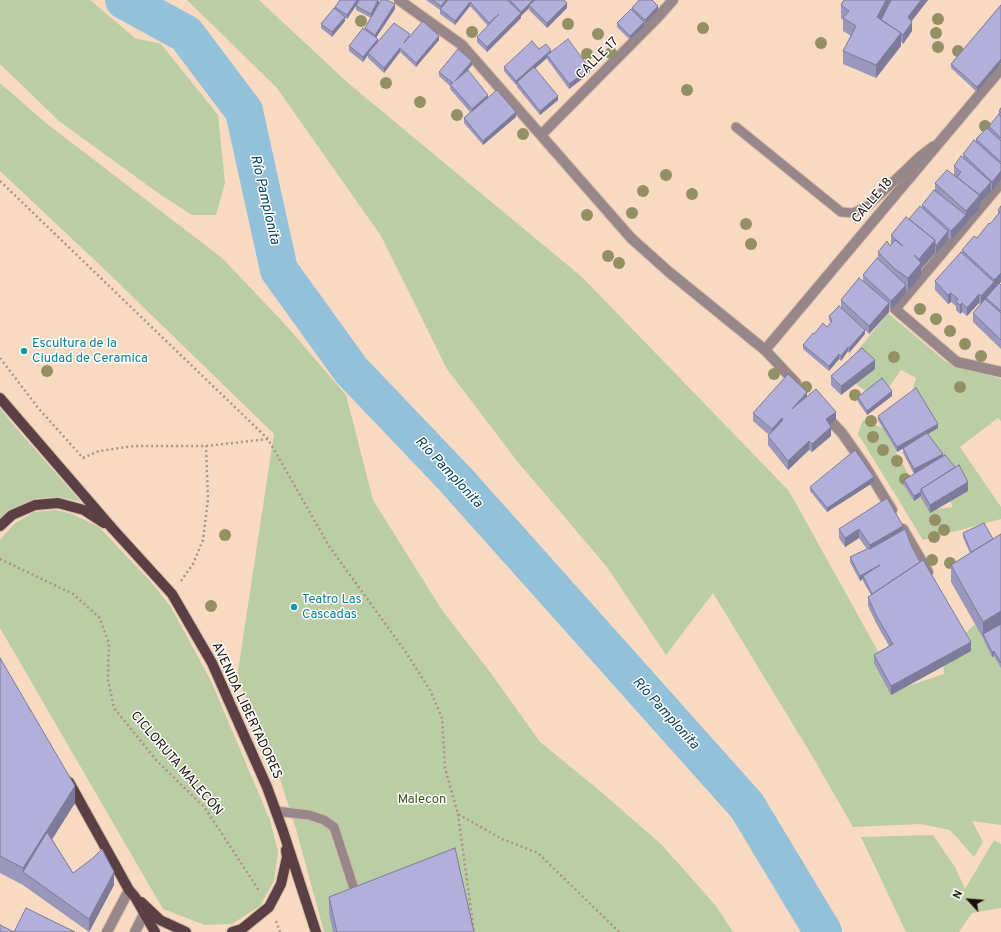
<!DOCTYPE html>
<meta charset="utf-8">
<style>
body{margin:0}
#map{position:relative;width:1001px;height:932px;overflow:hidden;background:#f8dac2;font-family:Overpass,sans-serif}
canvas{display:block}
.north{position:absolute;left:949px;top:880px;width:40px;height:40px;-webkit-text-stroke:3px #fff;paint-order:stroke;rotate:296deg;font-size:11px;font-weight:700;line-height:16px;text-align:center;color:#180e06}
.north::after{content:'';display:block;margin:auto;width:14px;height:18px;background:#180e06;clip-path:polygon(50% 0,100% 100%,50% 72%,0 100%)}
</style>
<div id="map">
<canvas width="1001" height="932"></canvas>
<div class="north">N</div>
</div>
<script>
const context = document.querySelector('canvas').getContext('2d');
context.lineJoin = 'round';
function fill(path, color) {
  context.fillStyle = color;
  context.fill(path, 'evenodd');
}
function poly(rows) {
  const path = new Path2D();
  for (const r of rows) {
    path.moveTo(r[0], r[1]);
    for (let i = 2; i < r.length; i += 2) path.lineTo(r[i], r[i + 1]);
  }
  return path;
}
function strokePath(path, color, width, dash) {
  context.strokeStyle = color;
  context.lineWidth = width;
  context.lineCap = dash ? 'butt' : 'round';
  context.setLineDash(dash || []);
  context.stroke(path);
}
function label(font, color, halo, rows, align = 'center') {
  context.font = font + ' Overpass,sans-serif';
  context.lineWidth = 3;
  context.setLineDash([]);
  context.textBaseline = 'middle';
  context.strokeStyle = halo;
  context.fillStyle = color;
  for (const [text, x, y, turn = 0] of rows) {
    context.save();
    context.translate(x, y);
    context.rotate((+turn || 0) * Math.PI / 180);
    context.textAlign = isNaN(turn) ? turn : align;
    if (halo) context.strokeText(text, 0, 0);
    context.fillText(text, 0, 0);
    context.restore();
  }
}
fill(poly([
 [0,0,90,0,135,38,161,44,218,115,225,183,216,215,192,215,161,195,59,121,0,64],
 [187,0,259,0,348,83,582,277,789,491,899,689,944,674,943,654,1001,600,1001,825,972,821,983,842,974,857,950,830,920,824,853,827,814,759,713,593,666,655,607,567,517,461,447,369,381,236,277,88],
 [0,83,46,123,222,258,282,321,346,395,373,500,442,610,490,672,540,742,599,790,662,845,716,906,733,932,324,932,296,829,275,763,237,677,274,434,101,266,0,171],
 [888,313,945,361,1001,379,1001,421,998,418,960,447,1001,507,1001,519,923,540,858,434,863,420,883,428,928,510,953,507,934,469,904,417,916,378,901,370,879,401,840,372],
 [0,408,11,422,81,502,60,497,37,498,13,508,0,518],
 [56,510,72,514,99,527,150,581,171,607,211,681,270,820,278,852,274,881,260,906,232,924,205,925,163,909,0,628,0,540,14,524,34,512],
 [933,835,955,867,965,889,994,840,1001,844,1001,908,972,913,959,932,906,932,861,837]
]), '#bbcda4');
strokePath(poly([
 [124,0,186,34,244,111,279,270,351,370,455,479,747,806,823,932]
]), '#94c1da', 38);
const service = poly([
 [736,127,841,212,853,213,868,206,920,156,933,146],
 [275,811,309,815,324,820,334,827,357,898]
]);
const minor = poly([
 [399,0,462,45,631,238,669,272,765,350,796,383],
 [541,135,658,17,673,0],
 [1001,183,895,309,957,362,1001,372],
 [765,350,1001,69],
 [823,413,842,433,865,466,892,510],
 [903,529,928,572]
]);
const tertiary = poly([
 [107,932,129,890],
 [135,932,144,914]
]);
const primary = poly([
 [0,398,112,528,172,594,212,663,267,787,283,831,316,932],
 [0,526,12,515,35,505,58,503,84,510,104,523],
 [69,782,129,890,135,897,155,932],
 [141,902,160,920,186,932],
 [232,932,242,929,269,907,281,884,287,857,286,850]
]);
strokePath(service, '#d4b9a4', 11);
strokePath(minor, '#d4b9a4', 12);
strokePath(tertiary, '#d4b9a4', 12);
strokePath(primary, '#d4b9a4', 12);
strokePath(poly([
 [0,181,268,439,329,546,405,651,430,690,442,718,445,768,458,814,502,839,538,853,619,932],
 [0,358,39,409,83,458,99,451,134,446,206,446,268,439],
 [0,559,73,594,99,617,109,643,108,680,114,708,157,761,205,808,260,892],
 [181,581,193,564,203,540,208,499,206,446],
 [458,814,474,932],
 [276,921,280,932]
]), '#ab9482', 2.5, [2, 3]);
strokePath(service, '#97878a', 9);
strokePath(minor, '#97878a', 10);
strokePath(tertiary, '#97878a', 10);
strokePath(primary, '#5a3f45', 10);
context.fillStyle = '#929064';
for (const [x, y] of [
 [938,19],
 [361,21],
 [568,24],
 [703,28],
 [472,32],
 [936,33],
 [598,34],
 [821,43],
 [938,47],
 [958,51],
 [611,53],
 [587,54],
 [386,83],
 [687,90],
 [420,102],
 [457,115],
 [985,126],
 [523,134],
 [666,175],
 [643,191],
 [692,194],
 [632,213],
 [587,215],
 [746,224],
 [751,244],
 [608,256],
 [619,263],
 [920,309],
 [936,319],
 [950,331],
 [965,344],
 [981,356],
 [894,357],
 [47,371],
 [774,374],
 [806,387],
 [960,387],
 [855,395],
 [871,421],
 [873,437],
 [883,450],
 [897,461],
 [905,479],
 [935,520],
 [944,530],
 [225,535],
 [934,537],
 [932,560],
 [950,563],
 [211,606]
]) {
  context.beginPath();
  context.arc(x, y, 6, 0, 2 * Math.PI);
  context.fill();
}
fill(poly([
 [379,0,379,4,395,9,376,38,378,42,410,36,439,40,416,67,400,52,384,73,368,58,368,55,363,62,349,51,349,46,365,29,365,28,371,18,356,10,356,6,347,19,345,18,345,21,332,37,321,28,321,24,335,9,335,7],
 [426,0,564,0,567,8,547,28,529,10,529,8,521,16,521,18,487,52,477,42,477,37,488,26,470,6,455,25,440,14,440,10],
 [844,0,928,0,912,21,912,31,903,44,901,42,901,46,876,78,843,64,843,51,851,36,843,31,843,20,841,18,841,5],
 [1001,5,977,92,951,68,951,64],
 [632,8,658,10,645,25,644,23,644,27,630,40,617,27,617,23,632,10],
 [539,49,551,52,590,73,569,89,547,59,547,58,535,68,558,100,540,115,517,87,517,84,516,85,504,71,504,67],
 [472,65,467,71,488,97,516,117,483,145,464,123,464,118,470,112,450,89,450,86,439,76,439,72],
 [1001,108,1001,180,992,191,991,189,991,191,980,203,980,208,951,240,948,237,948,240,936,254,935,253,921,269,921,276,908,291,906,289,906,294,891,310,889,308,889,312,869,334,865,330,865,334,849,353,848,351,841,361,839,359,829,371,803,349,803,345,814,334,827,327,831,323,829,320,829,316,841,308,841,300,863,281,863,275,878,259,878,252,890,246,891,244,891,235,922,207,922,205,935,191,935,183,954,174,954,166,963,157,963,154,976,141,976,139,989,129,989,126,999,115,999,111],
 [1001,206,1001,282,999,283,1001,285,1001,349,973,322,973,313,980,304,979,303,967,316,962,312,960,314,956,310,956,306,951,302,948,304,935,290,935,281,962,252,962,250,977,238,990,224,998,214,998,210],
 [875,369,841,395,831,385,831,376],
 [892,396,867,415,858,402,858,397],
 [807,397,836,420,830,425,831,436,812,452,809,450,788,470,768,445,768,436,769,435,753,421,753,413],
 [878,416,938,428,928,434,968,491,930,513,921,498,921,496,914,501,904,485,904,480,914,474,903,453,903,448,904,448,897,452,878,420],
 [874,482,827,512,810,491,810,487],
 [839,529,903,530,920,562,971,651,891,695,874,663,874,655,889,646,876,623,868,606,868,597,871,595,863,581,863,579,860,581,850,562,850,557,867,549,859,538,845,547,839,538],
 [963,533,993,539,1001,534,1001,668,994,656,992,657,983,638,951,582,951,565,970,553,963,537],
 [0,658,75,803,52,839,73,873,114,885,89,932,23,885,0,873],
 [329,897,474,932,333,932,329,913]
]), '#9997bb');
fill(poly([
 [357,0,359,0,359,1,347,19,347,15],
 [378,0,379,4,371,18,371,14],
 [446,0,449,0,441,10,441,6],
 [533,0,538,0,529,5,529,8,521,16,521,12],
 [886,0,892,0,882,21,877,17],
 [921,0,928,0,908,25,908,17],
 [470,2,470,6,455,25,455,21],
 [567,3,567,8,547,28,547,23],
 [395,4,395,9,375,39,375,35],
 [658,6,658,10,645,25,645,20],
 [521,13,521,18,487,52,487,47],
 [345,17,345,21,332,37,332,32],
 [644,22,644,27,630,40,630,36],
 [912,22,912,31,903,44,903,35],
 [901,33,901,46,876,78,876,65],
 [439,36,439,40,416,67,416,63],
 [378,39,378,44,368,53,368,55,363,62,363,57],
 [400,48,400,52,384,73,384,68],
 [551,50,551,55,547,55,547,58,518,84,517,82,517,84,516,85,516,81],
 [1001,59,1001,63,977,92,977,87],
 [472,61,472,65,455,85,455,81],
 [590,69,590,73,569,89,569,84],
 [488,95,488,99,472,114,472,109],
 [558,96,558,100,540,115,540,111],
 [516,112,516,117,483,145,483,141],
 [1001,171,1001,180,992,191,992,182],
 [991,182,991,191,980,203,980,208,951,240,951,231,966,215,966,211],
 [948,231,948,240,936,254,936,246],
 [935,240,935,253,921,269,921,276,908,291,908,278,919,265,919,259],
 [1001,273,1001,282,994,289,994,291,981,304,981,296,994,282,994,280],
 [906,285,906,294,891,310,891,301],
 [951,293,951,302,948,304,948,295],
 [979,294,979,303,967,316,967,308],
 [889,303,889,312,869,334,869,326],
 [962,303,962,312,960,314,960,305],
 [865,330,865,334,849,353,849,348],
 [848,347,848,351,841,361,841,356],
 [839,354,839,359,829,371,829,366],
 [875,360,875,369,841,395,841,386],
 [892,391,892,396,867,415,867,411],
 [807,392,807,401,792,409],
 [836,412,836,420,826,428,826,419],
 [782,418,782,427,772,438,772,429],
 [938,424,938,428,897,452,897,447],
 [831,427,831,436,812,452,812,444],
 [809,441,809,450,788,470,788,461],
 [943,454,943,459,914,474,914,469],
 [874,477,874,482,827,512,827,508],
 [968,482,968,491,930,513,930,505],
 [921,492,921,496,914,501,914,496],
 [903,526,903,535,870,554,870,545],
 [859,529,859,538,845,547,845,538],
 [880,565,863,576,863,579,860,581,860,576],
 [1001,611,1001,628,983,634,983,622],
 [971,642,971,651,891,695,891,686],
 [994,651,994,656,992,657,992,652],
 [75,786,75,803,29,876,23,872,23,868],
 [114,872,114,885,89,932,89,919]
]), '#7d7b99');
const building = poly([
 [340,0,357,0,347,15,335,7,340,0],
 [359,0,378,0,371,14,356,6,359,0],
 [381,0,387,0,395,4,375,35,365,28,381,0],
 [432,0,446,0,441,6,432,0],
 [448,0,507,0,521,13,487,47,477,37,499,14,489,23,470,2,455,21,440,9,448,0],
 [510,0,533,0,521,12,510,0],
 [535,0,564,0,567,3,547,23,529,5,535,0],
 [639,0,652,0,658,6,645,20,632,8,639,0],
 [844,0,886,0,877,17,901,33,876,65,843,51,856,26,843,18,849,11,841,5,844,0],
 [891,0,921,0,908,17,912,22,903,35,901,33,881,20,891,0],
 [1001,5,1001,59,977,87,951,64,1001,5],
 [334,8,345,17,332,32,321,24,334,8],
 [631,9,644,22,630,36,617,23,631,9],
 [423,21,439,36,416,63,400,48,384,68,368,53,394,23,410,34,404,43,423,21],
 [363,28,378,39,363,57,349,46,363,28],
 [568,39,590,69,569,84,547,55,568,39],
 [532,41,539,49,546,44,551,50,516,81,504,67,532,41],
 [458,49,472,61,455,81,468,70,488,95,472,109,450,84,453,83,439,72,458,49],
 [534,67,558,96,540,111,517,82,534,67],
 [497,90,516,112,483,141,464,118,497,90],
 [1001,108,1001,113,999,111,1001,108],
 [999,114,1001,117,1001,138,989,126,999,114],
 [987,128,1001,141,1001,162,976,139,987,128],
 [974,140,1001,164,1001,171,992,182,963,154,974,140],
 [961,156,991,182,979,195,957,177,961,172,954,166,961,156],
 [947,170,980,195,966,211,935,183,947,170],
 [934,190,966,215,951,231,922,205,934,190],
 [920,206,948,231,936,246,935,244,935,240,909,219,920,206],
 [1001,206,1001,273,994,280,962,250,974,236,977,238,989,223,990,224,1000,212,998,210,1001,206],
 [906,217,935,240,919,259,914,255,921,263,908,278,895,269,878,252,887,241,890,246,895,240,903,246,891,235,906,217],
 [961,252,994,282,981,296,979,294,967,308,962,303,960,305,956,302,958,299,951,293,948,295,935,281,961,252],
 [877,258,906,285,891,301,863,275,877,258],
 [859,278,889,303,869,326,841,300,859,278],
 [999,283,1001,285,1001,311,986,298,999,283],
 [985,299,1001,313,1001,340,973,313,985,299],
 [839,306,865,330,849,348,848,347,841,356,839,354,829,366,803,345,813,333,814,334,823,323,827,327,832,321,829,316,839,306],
 [862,348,875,360,841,386,831,376,862,348],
 [788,374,807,392,792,409,816,389,836,412,826,419,831,427,812,444,809,441,788,461,768,436,783,420,782,418,772,429,753,413,788,374],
 [882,378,892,391,867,411,858,397,882,378],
 [916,388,938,424,897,447,878,416,916,388],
 [927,433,943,454,914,469,903,448,927,433],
 [855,450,874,477,827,508,810,487,855,450],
 [945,455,955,467,921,489,921,492,914,496,904,480,945,455],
 [959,465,968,482,930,505,921,489,959,465],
 [887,498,903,526,870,545,859,529,845,538,839,529,887,498],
 [984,523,993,539,971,552,963,533,984,523],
 [905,529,912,547,920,562,872,594,863,576,880,565,860,576,850,557,869,548,870,549,905,529],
 [1001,534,1001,611,983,622,951,565,1001,534],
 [923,560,971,642,891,686,874,655,893,644,876,615,868,597,923,560],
 [1001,624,1001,663,994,651,992,652,983,634,1001,624],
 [0,658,75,786,23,868,0,856,0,658],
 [47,832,73,873,93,858,102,849,114,872,89,919,23,872,47,832],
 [455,848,474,932,337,932,329,897,455,848],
 [26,908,75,932,14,932,26,908],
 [0,925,14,932,0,932,0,925]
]);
fill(building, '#b2b0da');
strokePath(building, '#7d7b99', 1);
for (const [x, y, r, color] of [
 [24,351,4,"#0f9aa8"],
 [294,607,4,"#0f9aa8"]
]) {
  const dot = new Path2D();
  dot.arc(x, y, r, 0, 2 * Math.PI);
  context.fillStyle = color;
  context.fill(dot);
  strokePath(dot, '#fff', 1.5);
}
label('13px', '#180e06', '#fff', [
 ["CALLE 17",598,59,-45],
 ["CALLE 18",873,201,-50],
 ["AVENIDA LIBERTADORES",246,711,65],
 ["CICLORUTA MALECÓN",176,764,49]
]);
label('13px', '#0d838f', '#fff', [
 ["Escultura de la",32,344],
 ["Ciudad de Ceramica",32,359],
 ["Teatro Las",302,600],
 ["Cascadas",302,615]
], 'left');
label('13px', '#3e5417', '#fff', [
 ["Malecon",422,800]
]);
label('italic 14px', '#07435d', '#fff', [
 ["Río Pamplonita",264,200,77],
 ["Río Pamplonita",448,473,47],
 ["Río Pamplonita",665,714,48]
]);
</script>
